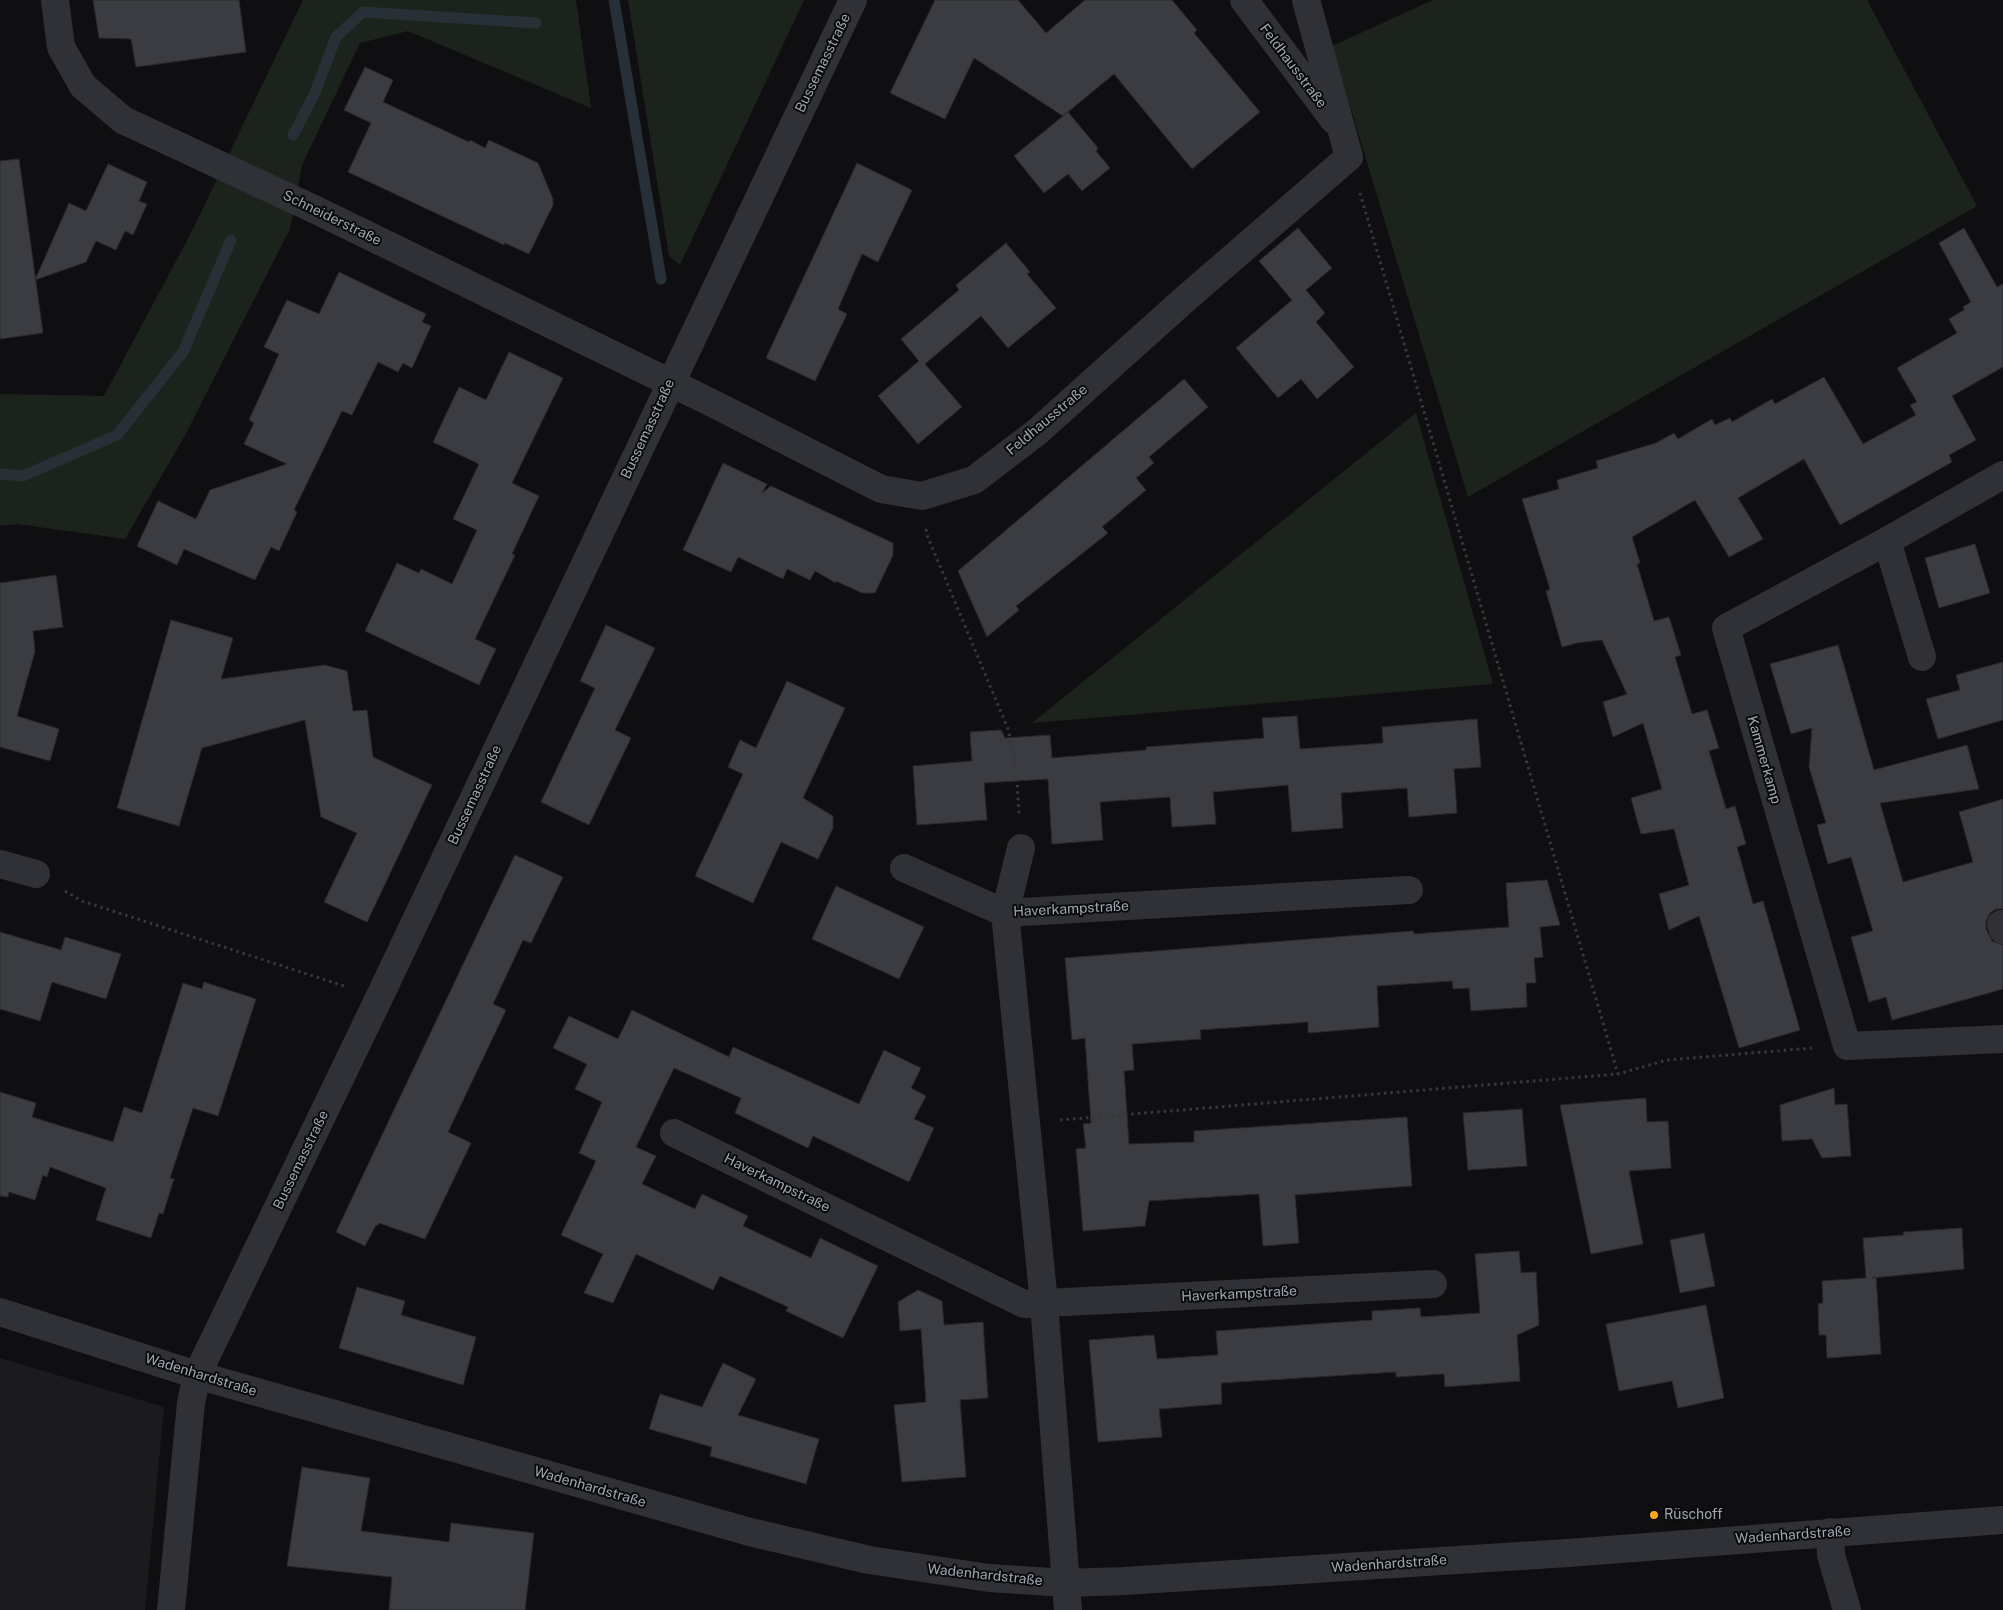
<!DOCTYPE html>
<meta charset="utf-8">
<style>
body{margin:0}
canvas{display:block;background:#0f0f11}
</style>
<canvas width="2003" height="1610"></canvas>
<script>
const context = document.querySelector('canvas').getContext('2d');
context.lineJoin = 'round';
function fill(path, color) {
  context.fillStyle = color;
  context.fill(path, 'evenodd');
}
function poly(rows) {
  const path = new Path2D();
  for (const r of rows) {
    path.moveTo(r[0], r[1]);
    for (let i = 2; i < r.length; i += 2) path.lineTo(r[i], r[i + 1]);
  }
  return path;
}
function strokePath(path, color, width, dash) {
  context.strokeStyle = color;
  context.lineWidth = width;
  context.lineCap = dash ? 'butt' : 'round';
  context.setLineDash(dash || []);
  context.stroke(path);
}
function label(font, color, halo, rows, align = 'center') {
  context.font = font + ' "Public Sans",sans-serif';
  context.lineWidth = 4;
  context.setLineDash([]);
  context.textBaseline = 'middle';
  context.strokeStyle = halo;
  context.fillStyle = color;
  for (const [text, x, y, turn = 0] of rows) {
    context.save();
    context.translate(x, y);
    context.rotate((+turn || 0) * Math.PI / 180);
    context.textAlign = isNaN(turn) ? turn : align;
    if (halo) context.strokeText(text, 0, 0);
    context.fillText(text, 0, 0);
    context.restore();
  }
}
fill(poly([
 [0,1358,164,1407,145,1610,0,1610]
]), '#1b1b1e');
fill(poly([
 [303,0,576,0,591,108,408,31,360,43,302,165,290,229,184,437,125,539,17,524,0,526,0,394,104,396,191,233],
 [628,0,804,0,680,265,669,256],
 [1433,0,1867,0,1977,206,1468,497,1332,46],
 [1416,413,1493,684,1032,723]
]), '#1b231c');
strokePath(poly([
 [614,0,661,279],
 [293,135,314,95,336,37,363,12,536,23],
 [0,474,23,476,117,435,183,352,231,240]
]), '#273036', 11);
const building = poly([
 [93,0,239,0,246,52,136,67,131,39,99,38,93,0],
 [935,0,1018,0,1046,33,1085,0,1172,0,1197,30,1194,33,1260,112,1192,169,1114,74,1063,116,974,58,945,119,890,93,935,0],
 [365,67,393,80,383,102,469,142,470,140,485,148,489,140,538,163,553,199,553,205,529,254,505,243,504,245,348,172,371,123,344,110,365,67],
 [1068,112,1098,148,1096,151,1110,168,1082,191,1068,174,1044,193,1014,156,1068,112],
 [19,159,43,333,0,339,0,161,19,159],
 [857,163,912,190,878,262,862,254,838,309,847,314,815,381,766,358,857,163],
 [108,164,147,182,139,201,147,204,133,235,125,231,116,250,96,241,86,262,35,280,69,203,86,211,108,164],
 [1298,228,1332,268,1306,290,1325,313,1316,322,1354,367,1317,399,1301,379,1278,398,1236,348,1292,300,1259,261,1298,228],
 [1964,228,1997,287,2003,284,2003,367,1952,396,1976,440,1949,455,1952,462,1840,525,1804,459,1738,498,1763,539,1729,557,1695,500,1632,537,1640,563,1637,564,1654,621,1669,617,1681,655,1675,657,1692,714,1707,710,1719,748,1709,751,1726,809,1735,806,1746,844,1737,847,1753,904,1763,901,1800,1030,1739,1048,1699,916,1669,930,1659,894,1689,885,1674,829,1641,834,1631,798,1662,789,1643,723,1613,737,1603,702,1627,694,1602,640,1577,643,1562,647,1546,591,1550,589,1522,499,1559,489,1557,480,1598,468,1596,461,1656,443,1674,433,1678,439,1712,419,1715,425,1730,418,1732,422,1772,399,1775,404,1824,377,1863,444,1916,415,1910,405,1917,402,1897,368,1957,333,1949,319,1964,310,1963,307,1971,302,1939,243,1964,228],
 [1006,243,1030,272,1027,274,1056,308,1008,348,981,316,925,364,962,407,918,444,878,396,919,361,901,339,959,290,956,285,1006,243],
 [339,272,426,314,422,322,431,326,412,368,403,363,398,372,378,362,352,415,342,411,294,510,297,512,279,551,271,547,255,580,184,549,177,565,137,546,158,501,196,519,210,490,287,464,244,444,254,423,249,420,279,354,264,347,287,300,319,314,339,272],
 [509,352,563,378,512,483,539,496,512,554,515,555,475,639,496,649,479,685,365,631,397,563,419,573,421,569,452,584,477,530,453,519,479,464,433,442,459,387,486,400,509,352],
 [1184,379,1208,407,1149,457,1154,463,1136,478,1146,490,1102,527,1108,533,1016,606,1019,610,987,637,958,571,1184,379],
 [723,463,767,484,762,493,771,486,893,543,893,555,875,593,862,593,836,581,836,583,815,571,810,580,787,569,783,579,738,557,731,572,683,550,723,463],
 [1975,544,1990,593,1939,608,1925,558,1975,544],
 [56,575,63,627,33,631,35,651,17,716,59,729,50,761,0,747,0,583,56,575],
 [171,620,233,638,221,679,325,665,347,671,353,711,367,710,373,757,432,785,367,922,324,902,357,833,321,817,305,720,202,748,179,826,117,808,171,620],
 [606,625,655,648,615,730,631,738,589,825,541,802,595,688,580,681,606,625],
 [1838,645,1874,770,1967,745,1979,789,1880,803,1903,882,1973,862,1959,812,2003,799,2003,909,1996,909,1990,913,1986,921,1986,929,1992,941,2003,945,2003,989,1892,1020,1886,997,1869,1002,1851,937,1873,931,1851,857,1828,864,1817,825,1826,823,1809,767,1812,728,1791,734,1770,664,1838,645],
 [2003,662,2003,720,1938,739,1926,699,1960,690,1956,675,2003,662],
 [787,681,845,708,803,798,833,816,833,828,818,859,781,842,753,903,695,876,743,774,728,767,740,740,756,748,787,681],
 [1297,716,1300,749,1383,743,1382,727,1477,719,1481,767,1454,769,1457,813,1409,817,1407,788,1341,793,1343,828,1292,832,1288,785,1213,792,1216,824,1172,827,1170,797,1100,802,1103,840,1052,844,1048,779,984,783,987,820,917,825,913,766,972,761,970,732,1001,730,1005,738,1050,735,1052,758,1146,750,1146,747,1264,738,1262,718,1297,716],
 [515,855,563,877,531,943,523,940,493,1004,506,1010,448,1132,471,1143,425,1239,379,1223,377,1226,376,1225,365,1246,336,1232,515,855],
 [1547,880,1560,925,1540,927,1543,957,1534,958,1536,983,1526,983,1527,1007,1471,1011,1469,988,1453,989,1452,981,1377,986,1379,1027,1308,1033,1308,1022,1200,1030,1201,1039,1132,1044,1134,1070,1124,1071,1129,1144,1194,1142,1194,1131,1407,1117,1412,1186,1295,1195,1299,1243,1263,1246,1259,1194,1149,1201,1145,1226,1083,1231,1076,1149,1086,1148,1083,1124,1091,1123,1085,1038,1072,1040,1065,958,1413,931,1414,934,1509,927,1506,883,1547,880],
 [836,886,924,927,899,979,812,939,836,886],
 [0,932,61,950,65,937,121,954,106,999,52,982,40,1021,0,1009,0,932],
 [204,982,256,999,218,1116,193,1108,170,1178,174,1179,163,1214,159,1213,151,1238,96,1220,106,1188,50,1167,47,1177,43,1175,35,1200,9,1192,8,1197,0,1196,0,1092,36,1103,32,1117,113,1142,124,1107,142,1113,183,983,202,989,204,982],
 [632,1010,729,1057,733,1047,859,1104,884,1050,921,1068,911,1088,926,1096,914,1119,934,1128,909,1182,813,1136,808,1148,735,1113,741,1098,674,1068,636,1147,656,1156,642,1184,695,1209,702,1194,748,1216,743,1226,811,1258,820,1238,878,1266,843,1338,786,1311,788,1307,720,1276,713,1290,636,1254,613,1303,584,1293,603,1254,561,1235,596,1161,579,1153,602,1102,575,1089,587,1064,553,1048,569,1016,618,1039,632,1010],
 [1834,1088,1835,1105,1847,1104,1851,1156,1822,1158,1812,1139,1782,1141,1780,1105,1834,1088],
 [1646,1098,1647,1122,1668,1121,1671,1168,1629,1171,1643,1244,1591,1254,1560,1105,1646,1098],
 [1522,1109,1527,1166,1468,1170,1463,1113,1522,1109],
 [1962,1228,1964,1269,1872,1278,1876,1277,1881,1354,1827,1358,1826,1335,1819,1335,1818,1304,1823,1303,1822,1281,1866,1278,1863,1238,1904,1235,1903,1232,1962,1228],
 [1704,1233,1715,1286,1680,1293,1670,1240,1704,1233],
 [1519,1251,1521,1273,1536,1272,1539,1325,1517,1335,1520,1381,1445,1387,1444,1374,1396,1377,1396,1372,1221,1383,1222,1404,1159,1409,1162,1437,1098,1442,1089,1340,1154,1335,1157,1359,1218,1355,1216,1331,1372,1320,1372,1311,1420,1308,1421,1317,1480,1313,1475,1254,1519,1251],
 [357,1287,405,1301,401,1315,476,1337,463,1385,339,1348,357,1287],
 [918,1290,942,1301,944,1325,983,1322,988,1398,960,1400,966,1477,902,1482,894,1405,926,1402,921,1329,900,1331,898,1302,918,1290],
 [1706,1305,1724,1398,1678,1408,1672,1381,1619,1391,1606,1324,1706,1305],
 [723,1363,756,1379,738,1415,819,1439,806,1484,710,1456,712,1447,649,1429,660,1394,702,1407,723,1363],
 [302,1467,370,1478,361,1531,449,1542,451,1523,534,1533,525,1610,389,1610,392,1577,287,1566,302,1467]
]);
fill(building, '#3b3c41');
strokePath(building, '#29292d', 1);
strokePath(poly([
 [1360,193,1618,1074],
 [926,529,927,535,1008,729,1016,766,1019,815],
 [65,891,82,901,347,987],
 [1060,1120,1618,1074,1667,1060,1812,1048]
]), '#36383d', 3, [2.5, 4]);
strokePath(poly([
 [55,0,61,47,83,86,123,120,318,211,710,402,881,489,922,496,974,480,1037,432,1184,300,1349,157,1306,0],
 [1244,0,1334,120],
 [2003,475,1887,541,1726,628,1847,1046,2003,1039],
 [1887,541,1922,657],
 [1021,848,1005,913,1044,1303,1068,1610],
 [0,864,36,874],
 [904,868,1005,913,1409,890],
 [2001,924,2003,930],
 [674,1133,1024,1304,1433,1284],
 [0,1312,197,1375,750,1532,869,1560,989,1578,1067,1583,1124,1581,1568,1553,2003,1520],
 [1830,1532,1831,1555,1847,1610],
 [171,1610,191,1403,197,1375,378,1000,853,0]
]), '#303136', 28);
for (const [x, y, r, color] of [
 [1654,1515,5,"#fda61b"]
]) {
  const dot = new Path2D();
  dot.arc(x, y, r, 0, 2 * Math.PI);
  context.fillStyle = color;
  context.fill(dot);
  strokePath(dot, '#0a0a0b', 2);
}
label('14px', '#9fa6b3', '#0a0a0b', [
 ["Bussemasstraße",823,63,-64],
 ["Feldhausstraße",1293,66,53],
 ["Schneiderstraße",332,218,26],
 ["Feldhausstraße",1047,420,-40],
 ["Bussemasstraße",648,429,-65],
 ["Kammerkamp",1764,760,74],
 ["Bussemasstraße",475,795,-65],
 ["Haverkampstraße",1071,909,-3],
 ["Bussemasstraße",301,1160,-64],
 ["Haverkampstraße",777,1183,26],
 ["Haverkampstraße",1239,1294,-3],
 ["Wadenhardstraße",201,1375,17],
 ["Wadenhardstraße",590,1487,16],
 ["Wadenhardstraße",1793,1535,-4],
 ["Wadenhardstraße",1389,1564,-4],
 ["Wadenhardstraße",985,1575,6]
]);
label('14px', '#9fa6b3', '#0a0a0b', [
 ["Rüschoff",1664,1515]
], 'left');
</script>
